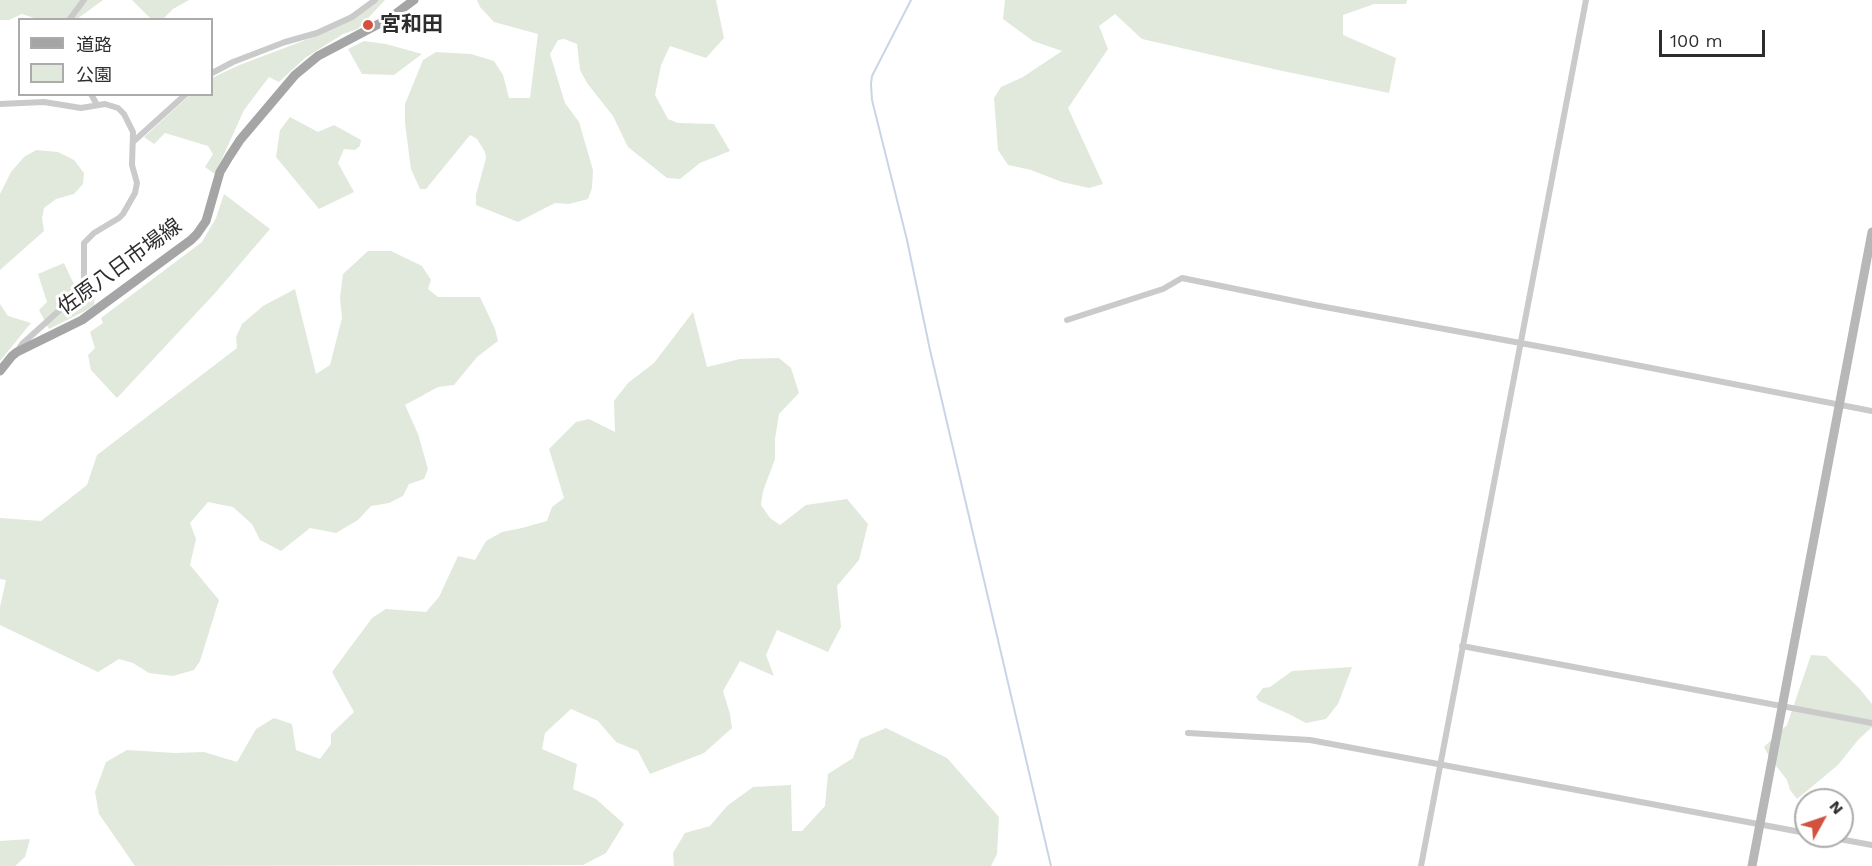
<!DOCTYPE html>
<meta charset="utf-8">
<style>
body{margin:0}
#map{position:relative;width:1872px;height:866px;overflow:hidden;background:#fff;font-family:"Work Sans","Noto Sans JP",sans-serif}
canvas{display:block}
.legend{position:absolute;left:18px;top:18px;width:195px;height:78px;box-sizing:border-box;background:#fff;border:2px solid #ababab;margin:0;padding:8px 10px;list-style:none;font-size:18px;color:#2d2d2d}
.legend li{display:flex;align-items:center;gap:12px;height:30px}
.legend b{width:30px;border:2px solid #ababab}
.north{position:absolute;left:1794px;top:788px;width:60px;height:60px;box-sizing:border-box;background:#fff;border:2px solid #ababab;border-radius:50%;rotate:50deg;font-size:16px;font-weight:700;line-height:24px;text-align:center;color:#2d2d2d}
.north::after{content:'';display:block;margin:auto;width:21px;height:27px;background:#d3523f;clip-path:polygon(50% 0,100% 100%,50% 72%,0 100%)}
.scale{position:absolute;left:1659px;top:30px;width:106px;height:27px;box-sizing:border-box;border:3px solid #2d2d2d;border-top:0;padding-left:8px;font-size:18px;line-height:21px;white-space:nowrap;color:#2d2d2d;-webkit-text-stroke:4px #fff;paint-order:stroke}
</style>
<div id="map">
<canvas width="1872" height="866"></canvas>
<ul class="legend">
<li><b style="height:8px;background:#a5a5a5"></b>道路</li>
<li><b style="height:16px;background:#e0e9db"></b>公園</li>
</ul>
<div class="north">N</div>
<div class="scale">100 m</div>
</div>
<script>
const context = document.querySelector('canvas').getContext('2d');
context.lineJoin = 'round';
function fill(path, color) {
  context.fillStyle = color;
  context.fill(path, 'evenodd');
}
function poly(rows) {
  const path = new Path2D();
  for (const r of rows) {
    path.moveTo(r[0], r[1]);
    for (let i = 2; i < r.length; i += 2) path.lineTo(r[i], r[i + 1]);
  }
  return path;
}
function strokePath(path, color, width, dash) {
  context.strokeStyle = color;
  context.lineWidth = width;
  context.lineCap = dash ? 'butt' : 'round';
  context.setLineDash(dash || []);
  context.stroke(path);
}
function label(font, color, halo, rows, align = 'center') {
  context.font = font + ' "Work Sans","Noto Sans JP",sans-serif';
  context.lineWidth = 6;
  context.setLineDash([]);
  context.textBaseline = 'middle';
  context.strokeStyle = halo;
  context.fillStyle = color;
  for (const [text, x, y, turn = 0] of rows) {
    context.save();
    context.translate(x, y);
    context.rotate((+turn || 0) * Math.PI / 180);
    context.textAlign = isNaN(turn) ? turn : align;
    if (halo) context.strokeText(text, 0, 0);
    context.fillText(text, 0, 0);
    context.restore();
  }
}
fill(poly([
 [0,0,103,0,77,19,36,19,34,18,22,14,9,20,0,20],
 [132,0,189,0,173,9,162,20,151,19],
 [378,0,385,0,358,29,343,34,305,58,279,82,269,77,244,110,215,174,205,167,213,154,208,146,165,133,154,144,144,137,190,95,212,94,212,78,237,66,316,36],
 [477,0,716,0,724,38,706,58,670,46,661,65,655,95,668,119,678,123,714,124,730,151,700,163,680,179,667,178,628,147,613,116,587,83,580,70,577,44,564,39,558,40,550,54,565,103,579,122,593,170,592,188,588,199,569,204,555,203,518,222,476,205,476,195,486,158,485,152,477,139,470,135,426,189,420,189,411,169,405,123,405,104,423,60,436,52,471,54,494,61,503,75,509,98,530,98,538,34,494,22,480,7],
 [1005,0,1407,0,1406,4,1374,4,1343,15,1343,35,1396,58,1389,93,1278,70,1142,39,1115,14,1099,26,1108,49,1068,108,1103,184,1089,188,1062,182,1031,170,1008,165,998,150,994,98,1001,87,1023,77,1062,51,1033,41,1003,19],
 [364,41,386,44,422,54,394,75,362,74,348,49],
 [290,117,318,132,334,125,361,140,360,146,355,150,344,149,338,163,354,192,319,209,276,157,280,130],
 [36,150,58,152,74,160,84,173,83,184,74,194,56,199,44,208,42,218,44,231,0,270,0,194,11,172,24,157],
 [224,194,270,229,216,292,117,398,91,370,88,355,95,348,90,332,103,323,101,318,202,242,216,218],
 [368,251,391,251,422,266,431,280,428,289,438,297,480,297,495,329,498,341,477,357,454,385,438,387,405,405,418,434,428,469,424,479,409,484,403,496,389,503,371,506,358,520,336,533,310,528,281,551,260,540,252,524,233,507,208,502,190,523,196,539,190,565,219,600,200,661,194,670,173,676,149,673,133,663,119,659,98,672,0,625,0,607,6,580,0,579,0,518,41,521,87,485,97,455,237,348,236,337,242,324,263,306,295,289,316,374,330,365,342,318,340,298,343,274],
 [64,263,78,293,95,294,94,305,85,311,49,329,39,310,47,302,38,274],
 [0,304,8,316,31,323,0,361],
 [693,312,707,367,740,359,779,358,791,368,799,393,779,414,775,439,775,459,763,491,761,505,770,518,780,525,806,505,847,499,868,524,859,560,837,586,841,627,828,652,777,630,766,655,774,676,740,661,723,691,730,714,732,728,704,753,650,774,638,751,616,742,598,721,571,709,545,733,542,749,577,764,573,789,596,799,624,824,606,853,583,865,135,866,99,814,95,792,106,762,127,750,175,753,204,752,237,762,256,729,274,718,292,724,296,750,320,759,331,744,331,734,354,712,332,672,372,618,386,609,426,612,439,597,458,556,475,560,486,541,502,532,522,528,547,521,552,507,564,498,549,449,576,422,589,419,615,432,614,401,628,383,654,363],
 [1811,655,1826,656,1859,688,1872,704,1872,727,1858,740,1838,765,1797,799,1790,790,1787,780,1770,758,1764,747,1787,725],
 [1352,667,1338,704,1326,719,1306,723,1289,714,1259,701,1256,697,1263,688,1270,687,1292,671],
 [886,728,947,758,999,817,997,854,991,866,674,866,673,853,685,833,710,826,727,806,753,787,791,785,792,831,802,831,825,806,828,774,853,758,860,739],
 [30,839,25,857,15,866,0,866,0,841]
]), '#e0e9db');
strokePath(poly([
 [911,0,872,76,871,84,872,100,907,240,930,350,1051,866]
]), '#c9d5e7', 2);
strokePath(poly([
 [69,20,84,0],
 [212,73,233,62,285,42,317,33,352,17,375,0],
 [91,94,97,105],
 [0,104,44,102,81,108,105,104,118,108,124,114,133,132,132,165,137,183,135,193,123,214,119,218,94,233,84,243,84,294,62,308,22,344,17,352],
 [134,141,186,94],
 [1067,320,1163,289,1182,278,1314,305,1564,351,1872,411],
 [1462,646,1872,723],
 [1188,733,1310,740,1806,833],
 [1823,836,1872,845],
 [1421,866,1586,0]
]), '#cacaca', 6);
strokePath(poly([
 [1752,866,1872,232]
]), '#b7b7b7', 9);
strokePath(poly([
 [0,371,12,356,17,352,82,320,191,240,197,234,206,221,220,172,229,157,240,140,295,75,318,56,390,18,414,0]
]), '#a5a5a5', 9);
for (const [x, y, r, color] of [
 [368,25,6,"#d3523f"]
]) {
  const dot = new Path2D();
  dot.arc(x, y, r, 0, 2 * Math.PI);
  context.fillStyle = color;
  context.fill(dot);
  strokePath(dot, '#fff', 2);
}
label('bold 21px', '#2d2d2d', '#fff', [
 ["宮和田",380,25]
], 'left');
label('21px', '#2d2d2d', '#fff', [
 ["佐原八日市場線",120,267,-36]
]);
</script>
